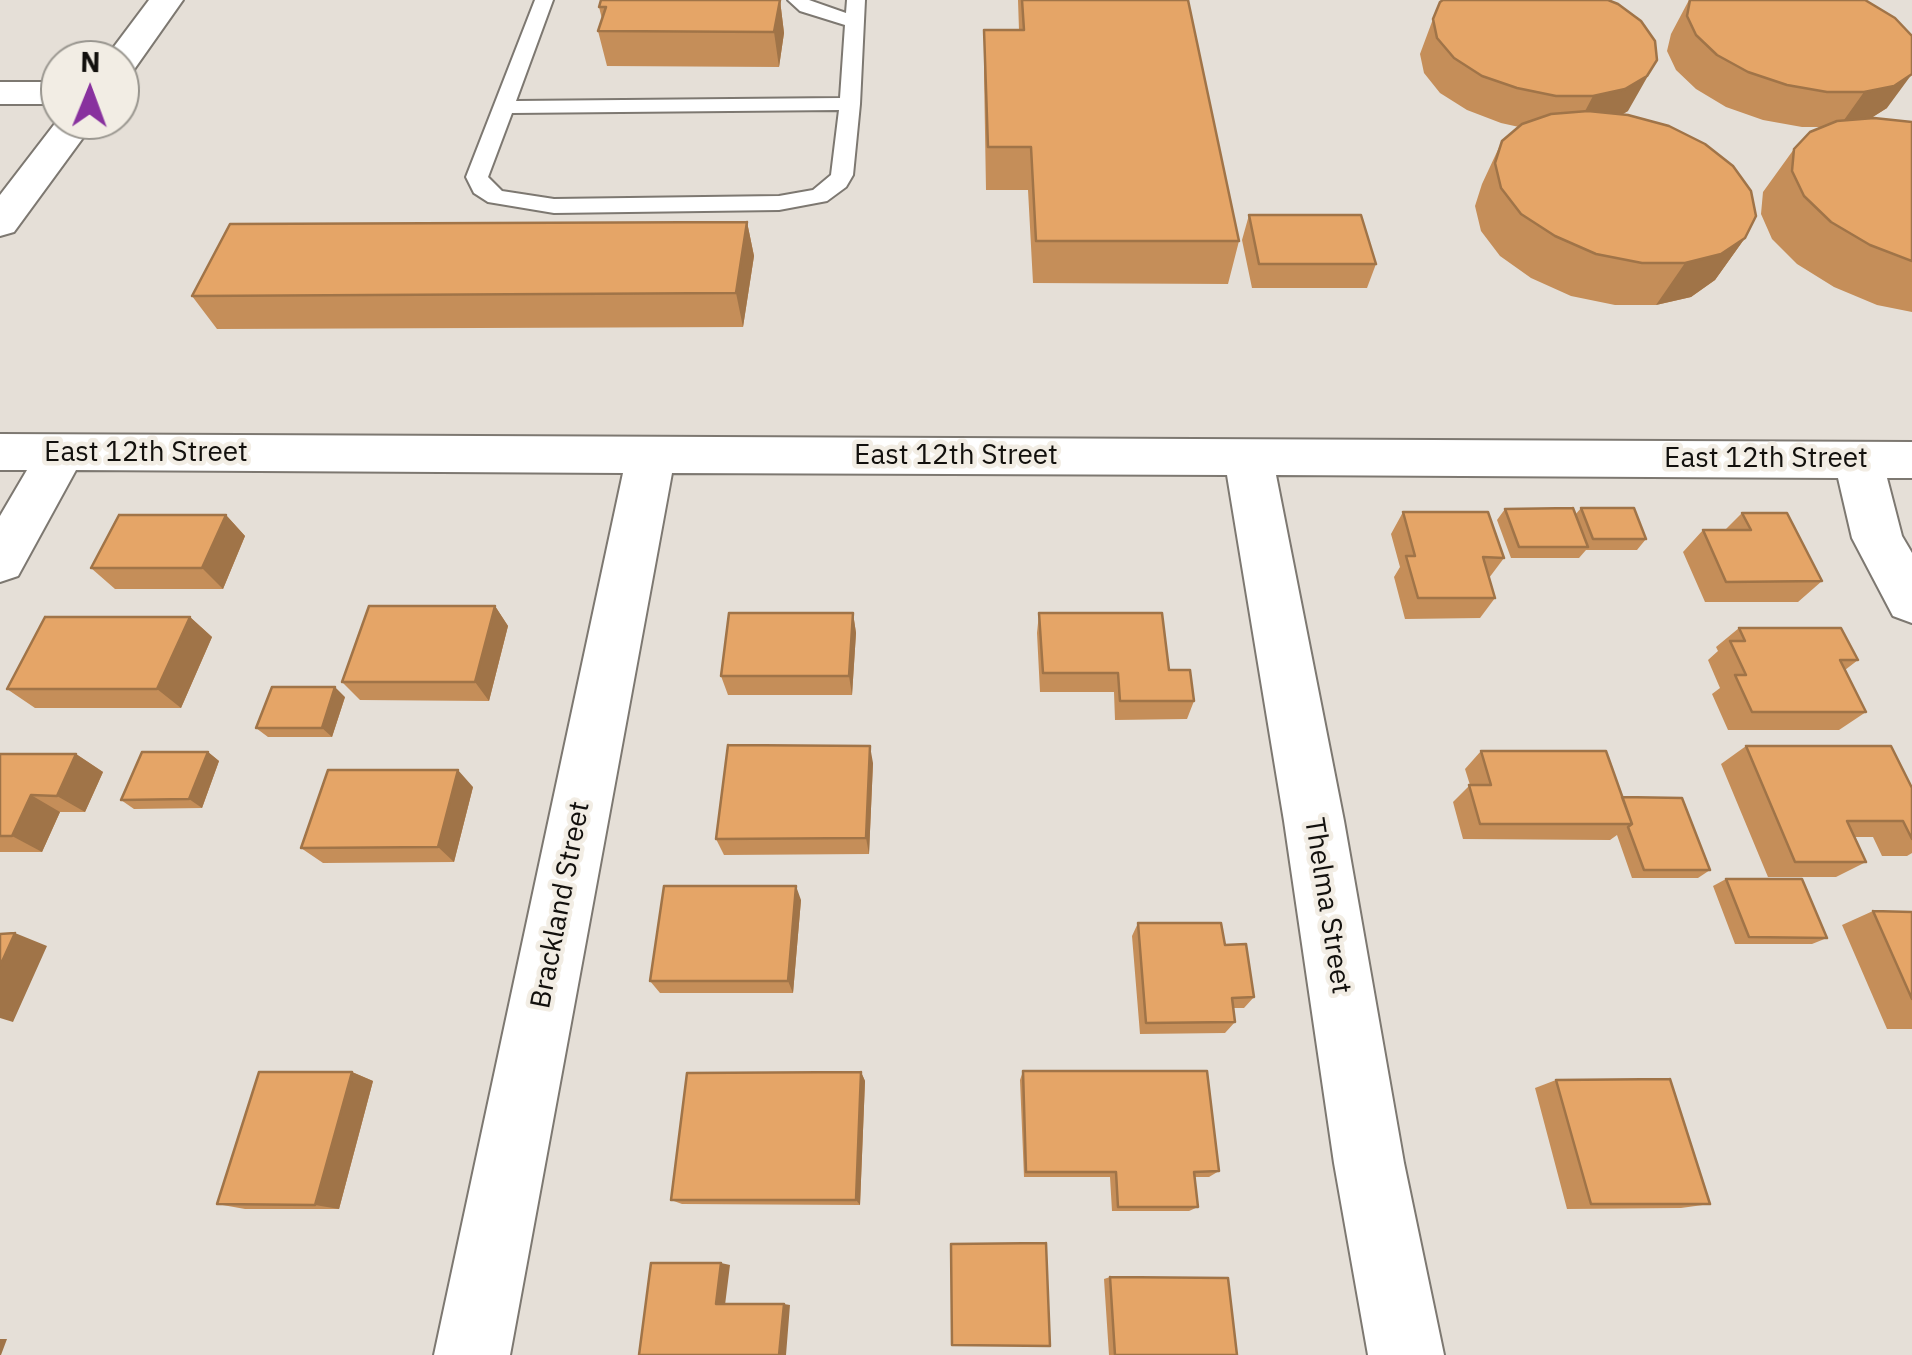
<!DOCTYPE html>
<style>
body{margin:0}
#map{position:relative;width:1912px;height:1355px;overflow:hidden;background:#e5dfd7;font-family:"IBM Plex Sans",sans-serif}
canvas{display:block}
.north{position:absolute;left:40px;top:40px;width:100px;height:100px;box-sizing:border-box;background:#f2ede4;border:2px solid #98958e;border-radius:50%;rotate:1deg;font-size:28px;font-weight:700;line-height:40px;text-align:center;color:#12100d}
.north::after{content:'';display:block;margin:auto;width:35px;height:45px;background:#88319e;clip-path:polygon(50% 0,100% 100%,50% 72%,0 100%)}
</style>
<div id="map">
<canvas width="1912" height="1355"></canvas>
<div class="north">N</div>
</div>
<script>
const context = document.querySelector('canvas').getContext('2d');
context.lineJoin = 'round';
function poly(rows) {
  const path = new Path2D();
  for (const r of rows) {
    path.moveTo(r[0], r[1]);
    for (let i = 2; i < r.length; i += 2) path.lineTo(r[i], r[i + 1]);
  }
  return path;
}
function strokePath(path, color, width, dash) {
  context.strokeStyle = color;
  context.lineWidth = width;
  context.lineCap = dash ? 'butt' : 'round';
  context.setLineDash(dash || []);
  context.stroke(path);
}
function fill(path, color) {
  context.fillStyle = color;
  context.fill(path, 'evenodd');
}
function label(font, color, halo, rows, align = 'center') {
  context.font = font + ' "IBM Plex Sans",sans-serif';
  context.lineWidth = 9;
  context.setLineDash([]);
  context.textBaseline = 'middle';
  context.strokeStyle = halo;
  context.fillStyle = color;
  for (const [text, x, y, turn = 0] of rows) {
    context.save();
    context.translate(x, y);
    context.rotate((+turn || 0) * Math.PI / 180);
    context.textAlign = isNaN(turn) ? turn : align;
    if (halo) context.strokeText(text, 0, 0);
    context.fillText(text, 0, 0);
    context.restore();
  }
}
const service = poly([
 [535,0,553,0,516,101,840,98,845,25,800,11,788,0,809,0,846,13,847,0,865,0,860,104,853,175,846,187,827,201,779,210,554,213,488,202,474,193,466,177,535,0],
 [839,110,831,175,813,190,779,196,554,199,502,191,488,177,512,113,839,110]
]);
const minor = poly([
 [149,0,183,0,133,71,120,74,120,60,104,60,149,0],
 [0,82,60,82,60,104,0,104,0,82],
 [60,117,60,120,96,120,14,232,0,236,0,195,60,117],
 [0,434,1912,442,1912,478,1887,478,1902,536,1912,553,1912,623,1893,616,1852,538,1838,478,1276,475,1344,821,1404,1163,1444,1355,1368,1355,1334,1163,1284,821,1227,475,672,473,510,1355,434,1355,623,473,76,470,18,576,0,582,0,516,27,470,0,470,0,434]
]);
strokePath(service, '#7d7871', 4);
strokePath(minor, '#7d7871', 4);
fill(service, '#fff');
fill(minor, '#fff');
fill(poly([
 [780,0,784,33,779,67,607,66,598,31,602,19,599,7],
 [1018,0,1188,0,1239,241,1228,284,1033,283,1028,190,986,190,984,73,984,30,1019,30],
 [1689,0,1865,0,1887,108,1871,118,1912,122,1912,312,1877,305,1834,287,1797,264,1772,239,1761,214,1763,192,1794,149,1822,127,1802,127,1763,120,1726,107,1696,89,1676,70,1667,51,1671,34],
 [1433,19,1628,111,1622,114,1745,238,1715,280,1691,297,1656,305,1615,305,1571,296,1531,278,1500,256,1481,231,1475,206,1482,184,1502,141,1519,127,1501,123,1467,110,1440,93,1424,73,1420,54],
 [1249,215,1376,264,1367,288,1252,288,1242,240],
 [747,222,754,256,743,327,217,329,192,296],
 [1581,508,1646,539,1637,550,1586,550,1579,558,1511,558,1497,520,1505,509,1575,515],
 [1403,512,1504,558,1489,578,1495,598,1480,618,1405,619,1394,577,1400,567,1391,534],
 [1742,513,1822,581,1798,602,1705,602,1683,552,1703,530,1725,530],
 [226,515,245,536,223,589,115,589,91,568],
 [495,606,508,626,489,701,360,700,342,682],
 [853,613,856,633,852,695,728,695,721,676],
 [1039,613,1169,670,1194,701,1187,719,1115,720,1114,692,1040,692,1037,633],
 [190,617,212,637,181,708,35,708,7,689],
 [1739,628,1858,660,1845,670,1866,712,1839,730,1728,730,1712,694,1720,688,1708,660,1718,651,1716,647],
 [345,697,332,737,268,737,256,728],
 [1746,746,1912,788,1912,853,1907,856,1882,856,1873,837,1854,837,1866,862,1836,877,1768,877,1721,764],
 [1481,751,1622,797,1710,870,1698,878,1632,878,1617,835,1610,840,1463,839,1453,802,1470,785,1465,769],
 [208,752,219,761,202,808,134,809,121,800],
 [0,754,76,754,103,772,85,812,60,812,42,852,0,852],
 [873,763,869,854,724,855,716,839],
 [473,787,454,862,323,863,301,848],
 [1726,879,1827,938,1812,944,1735,944,1713,886],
 [801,900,793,993,660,993,650,981],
 [1873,911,1912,912,1912,1029,1887,1029,1842,925],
 [1138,923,1225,945,1254,997,1244,1008,1233,1008,1235,1022,1225,1033,1140,1034,1132,936],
 [1023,1071,1219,1171,1209,1177,1194,1177,1198,1207,1189,1211,1112,1211,1110,1177,1024,1177,1020,1080],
 [352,1072,373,1081,339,1209,245,1209,217,1204],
 [861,1072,865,1081,860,1205,682,1204,671,1200],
 [1556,1080,1710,1204,1681,1208,1567,1209,1535,1088],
 [1110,1277,1237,1355,1109,1355,1104,1279]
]), '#c58e59');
fill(poly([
 [780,0,784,33,779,67,774,32],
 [1657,60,1628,111,1606,124,1575,130,1593,96],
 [1912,74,1887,108,1868,120,1839,127,1864,92],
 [747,222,754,256,743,327,736,293],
 [1745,238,1715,280,1691,297,1656,305,1685,263],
 [226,515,245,536,223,589,202,568],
 [495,606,508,626,489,701,475,682],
 [853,613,856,633,852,695,849,676],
 [190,617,212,637,181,708,157,689],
 [335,687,345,697,332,737,322,728],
 [870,746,873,763,869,854,866,838],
 [208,752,219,761,202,808,189,799],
 [76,754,103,772,85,812,57,796],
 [458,770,473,787,454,862,438,847],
 [31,795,60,812,42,852,12,836],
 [796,886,801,900,793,993,788,981],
 [15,933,47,946,13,1022,0,1018,0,966],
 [352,1072,373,1081,339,1209,315,1205],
 [861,1072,865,1081,860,1205,856,1200],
 [721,1263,730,1265,725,1305,716,1304],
 [784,1304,790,1305,786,1355,779,1355],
 [0,1339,7,1339,1,1355,0,1355]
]), '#a07448');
const building = poly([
 [601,0,780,0,774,32,598,31,606,7,599,7,601,0],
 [1022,0,1188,0,1239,241,1036,241,1031,147,988,147,984,30,1024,30,1022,0],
 [1443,0,1608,0,1618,4,1641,21,1655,41,1657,60,1647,76,1625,89,1593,96,1556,96,1517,88,1482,76,1454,58,1437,38,1433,19,1440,2,1443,0],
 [1690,0,1865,0,1895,18,1912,36,1912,74,1894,86,1864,92,1827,92,1787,85,1748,72,1717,55,1696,35,1687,16,1690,0],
 [1588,111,1628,115,1669,126,1705,144,1733,166,1751,191,1756,216,1745,238,1721,254,1685,263,1642,263,1596,254,1555,236,1521,214,1501,188,1495,163,1502,141,1522,124,1551,114,1588,111],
 [1874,118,1912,122,1912,261,1870,245,1831,222,1804,196,1792,171,1794,149,1810,132,1837,121,1874,118],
 [1249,215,1361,215,1376,264,1259,264,1249,215],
 [747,222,736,293,192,296,230,224,747,222],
 [1573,508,1588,547,1519,547,1505,509,1573,508],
 [1581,508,1634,508,1646,539,1593,539,1581,508],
 [1403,512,1488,512,1504,558,1483,557,1495,598,1418,598,1406,556,1415,556,1403,512],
 [1742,513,1787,513,1822,581,1726,582,1703,530,1751,530,1742,513],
 [119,515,226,515,202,568,91,568,119,515],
 [369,606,495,606,475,682,342,682,369,606],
 [729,613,853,613,849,676,721,676,729,613],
 [1039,613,1162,613,1169,670,1190,670,1194,701,1120,701,1118,673,1043,673,1039,613],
 [45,617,190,617,157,689,7,689,45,617],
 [1739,628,1841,628,1858,660,1840,660,1866,712,1752,712,1735,675,1746,675,1730,641,1745,641,1739,628],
 [272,687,335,687,322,728,256,728,272,687],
 [728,745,870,746,866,838,716,839,728,745],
 [1746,746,1891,746,1912,788,1912,839,1903,821,1847,821,1866,862,1795,862,1746,746],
 [1481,751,1606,751,1632,824,1480,824,1469,785,1491,785,1481,751],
 [142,752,208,752,189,799,121,800,142,752],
 [0,754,76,754,57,796,31,795,12,836,0,836,0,754],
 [328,770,458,770,438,847,301,848,328,770],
 [1622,797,1682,798,1710,870,1644,870,1628,827,1632,824,1622,797],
 [1726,879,1802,879,1827,938,1749,937,1726,879],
 [664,886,796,886,788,981,650,981,664,886],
 [1873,911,1912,912,1912,999,1873,911],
 [1138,923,1221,923,1225,945,1246,944,1254,997,1232,998,1235,1022,1146,1023,1138,923],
 [15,933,0,966,0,934,15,933],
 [1023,1071,1207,1071,1219,1171,1194,1172,1198,1207,1118,1207,1116,1172,1026,1172,1023,1071],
 [259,1072,352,1072,315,1205,217,1204,259,1072],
 [861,1072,856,1200,671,1200,687,1073,861,1072],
 [1670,1079,1710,1204,1591,1204,1556,1080,1670,1079],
 [1046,1243,1050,1346,952,1345,951,1244,1046,1243],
 [651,1263,721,1263,716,1304,784,1304,779,1355,639,1355,651,1263],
 [1110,1277,1228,1278,1237,1355,1115,1355,1110,1277]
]);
fill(building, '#e5a567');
strokePath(building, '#a07448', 2.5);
label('28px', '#12100d', '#f2ede4', [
 ["East 12th Street",146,453],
 ["East 12th Street",956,456],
 ["East 12th Street",1766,459],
 ["Brackland Street",561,905,-79],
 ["Thelma Street",1327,906,81]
]);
</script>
